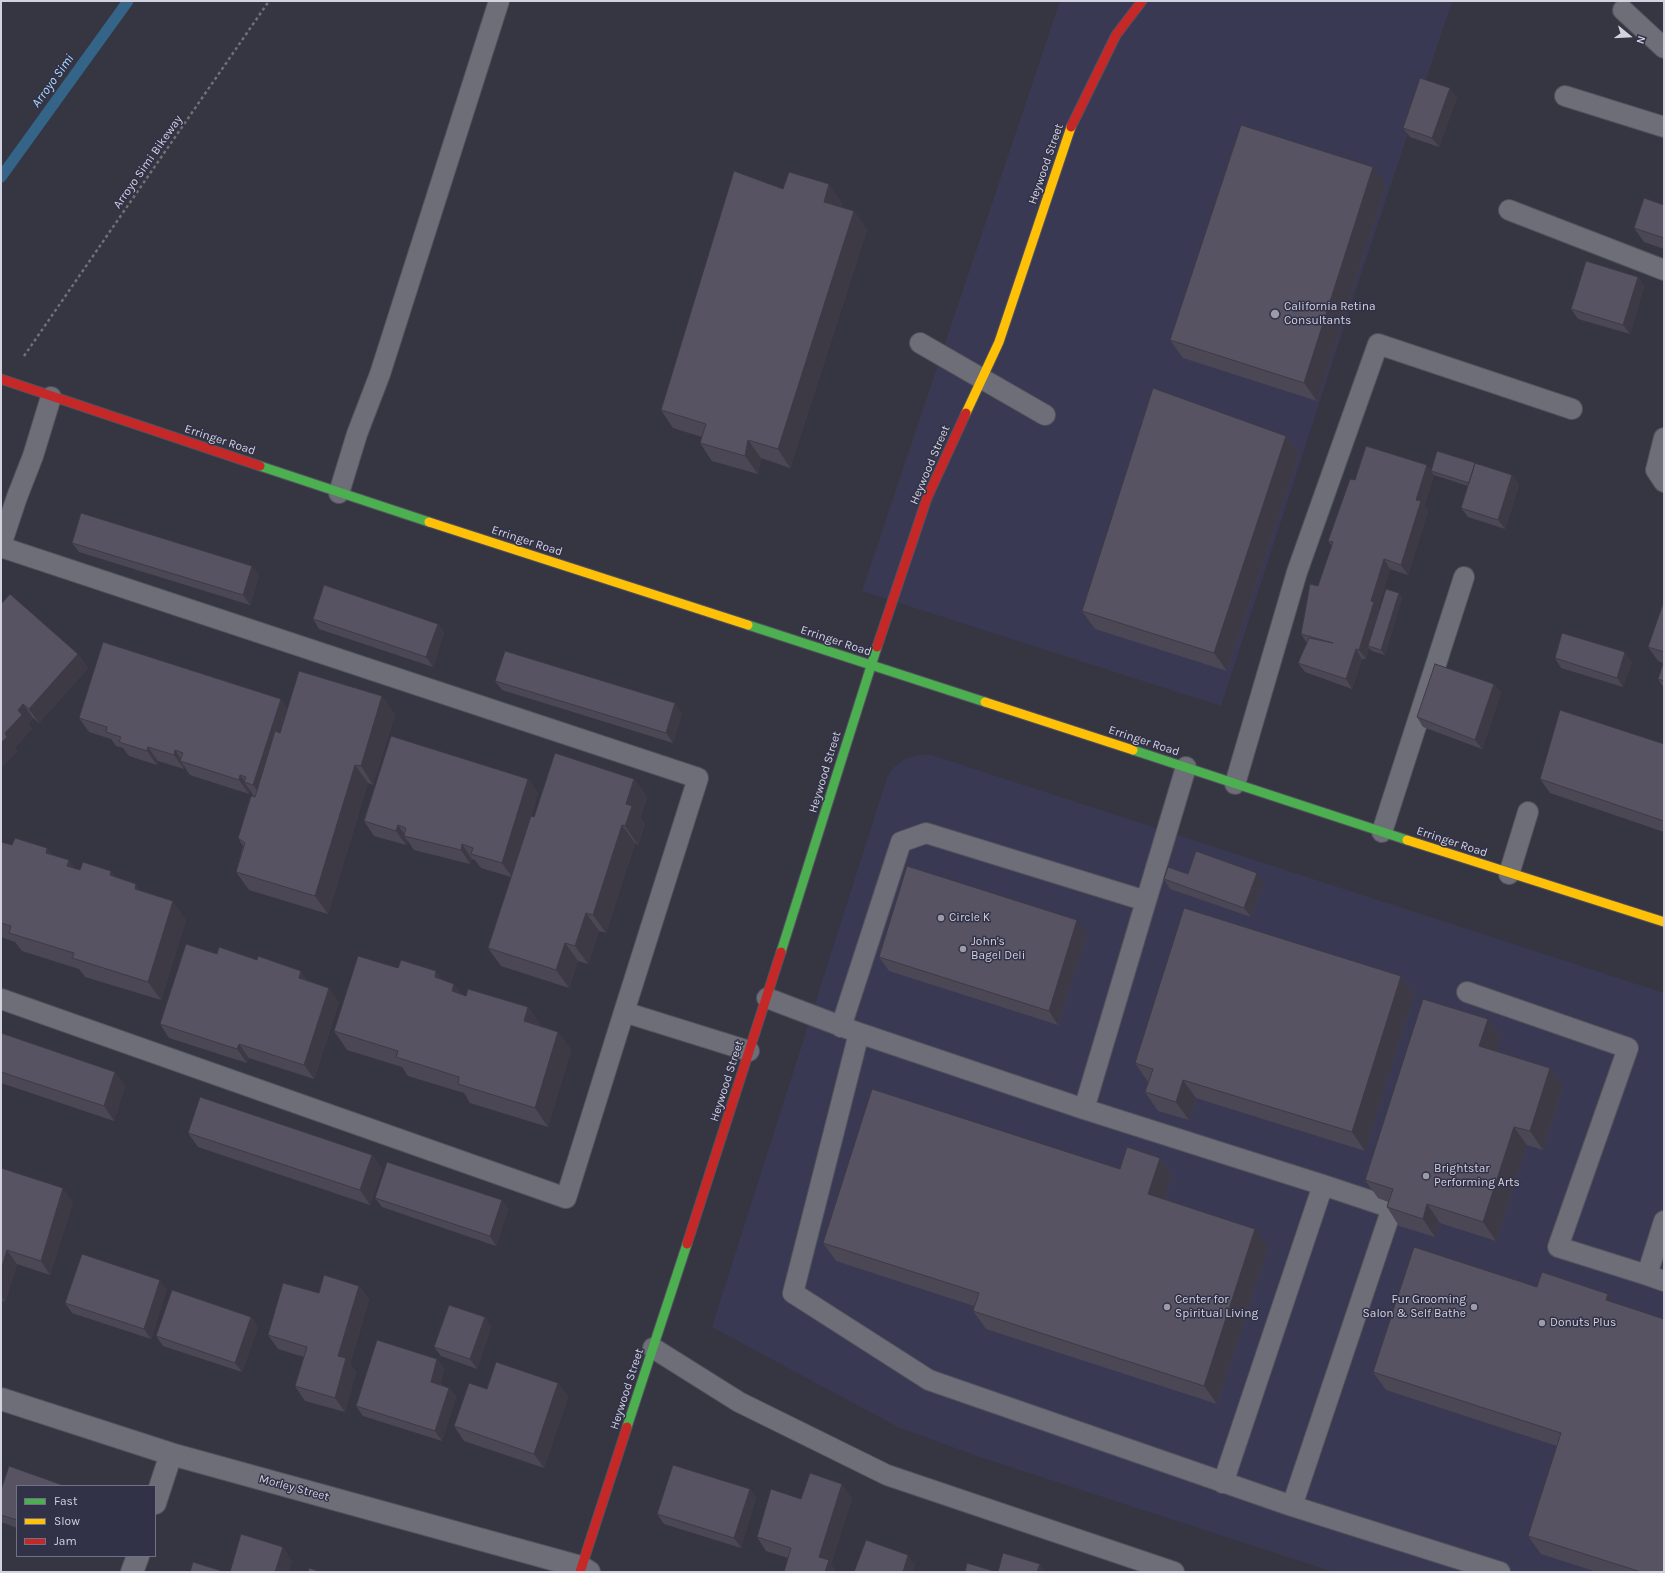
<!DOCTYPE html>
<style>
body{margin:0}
#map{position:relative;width:1665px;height:1573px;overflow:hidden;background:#363642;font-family:Karla,sans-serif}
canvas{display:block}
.frame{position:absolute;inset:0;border:2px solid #d2d2e1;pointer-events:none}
.legend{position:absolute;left:16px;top:1485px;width:140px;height:72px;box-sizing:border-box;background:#313147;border:1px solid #717185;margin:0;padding:5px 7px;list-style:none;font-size:12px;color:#d2d2e1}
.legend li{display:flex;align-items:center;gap:8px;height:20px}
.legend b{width:20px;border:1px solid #717185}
.north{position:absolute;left:1609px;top:16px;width:40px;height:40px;-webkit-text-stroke:3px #313147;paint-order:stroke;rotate:108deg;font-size:11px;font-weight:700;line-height:16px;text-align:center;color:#d2d2e1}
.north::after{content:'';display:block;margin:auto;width:14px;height:18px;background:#d2d2e1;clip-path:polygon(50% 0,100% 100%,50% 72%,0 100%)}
</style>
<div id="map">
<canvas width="1665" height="1573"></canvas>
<div class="frame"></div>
<ul class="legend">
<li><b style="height:5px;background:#4caf50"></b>Fast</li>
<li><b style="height:5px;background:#ffc107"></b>Slow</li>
<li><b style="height:5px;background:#c62828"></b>Jam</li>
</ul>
<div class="north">N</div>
</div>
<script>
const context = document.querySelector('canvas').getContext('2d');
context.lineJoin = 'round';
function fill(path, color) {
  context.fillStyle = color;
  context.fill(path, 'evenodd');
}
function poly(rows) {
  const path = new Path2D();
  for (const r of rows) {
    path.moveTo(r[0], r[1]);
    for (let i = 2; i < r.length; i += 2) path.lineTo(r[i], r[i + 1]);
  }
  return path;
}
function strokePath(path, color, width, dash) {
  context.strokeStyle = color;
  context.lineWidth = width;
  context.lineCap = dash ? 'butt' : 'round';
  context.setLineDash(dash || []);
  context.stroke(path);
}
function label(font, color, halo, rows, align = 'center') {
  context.font = font + ' Karla,sans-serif';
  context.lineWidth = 3;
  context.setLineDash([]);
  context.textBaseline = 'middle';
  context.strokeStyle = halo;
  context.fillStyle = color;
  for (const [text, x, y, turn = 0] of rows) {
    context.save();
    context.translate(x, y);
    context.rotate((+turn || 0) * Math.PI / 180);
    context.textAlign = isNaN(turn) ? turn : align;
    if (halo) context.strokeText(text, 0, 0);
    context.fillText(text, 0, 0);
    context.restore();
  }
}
fill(poly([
 [1060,1,1452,1,1363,268,1221,706,862,591],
 [918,755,931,755,1664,993,1664,1572,1334,1572,977,1456,898,1427,712,1327,887,778,894,767,905,759]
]), '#3a3953');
strokePath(poly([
 [1,177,128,1]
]), '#356489', 11);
const lane = poly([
 [1623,10,1664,48],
 [1565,96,1664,127],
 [1509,210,1664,270],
 [920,343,1045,415],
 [1664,438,1656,470,1664,482],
 [339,493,357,434,380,374,499,1],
 [1,545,17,497,33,456,51,397],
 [1,547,698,778,624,1012],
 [1235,784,1297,572,1378,344,1572,409],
 [1382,832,1464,577],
 [1509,874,1528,812],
 [1467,992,1628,1048,1558,1247,1647,1275],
 [767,998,859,1033,1084,1109,1186,767],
 [1,999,566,1198,624,1012,749,1051],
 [841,1027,901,842,926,833,1146,901],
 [859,1033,793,1293,929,1380,1292,1506,1392,1208,1323,1185],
 [1084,1109,1323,1185,1223,1483],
 [1664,1221,1647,1275,1664,1281],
 [653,1348,739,1402,887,1475,1174,1572],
 [1292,1506,1500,1572]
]);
const street = poly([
 [1,1399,171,1454,581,1567,589,1572],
 [155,1503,171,1454],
 [132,1572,138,1556]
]);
const fast = poly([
 [260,466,429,522],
 [748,625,985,702],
 [1133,750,1407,840],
 [781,952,877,647],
 [627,1427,687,1244]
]);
const slow = poly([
 [966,413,999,342,1071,127],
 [429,522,748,625],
 [985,702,1133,750],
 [1407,840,1664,922]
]);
const jam = poly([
 [1071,127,1116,35,1142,1],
 [1,379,260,466],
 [877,647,927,498,966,413],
 [687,1244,781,952],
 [580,1572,627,1427]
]);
strokePath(lane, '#52525d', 22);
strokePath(street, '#52525d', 24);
strokePath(fast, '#52525d', 11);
strokePath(slow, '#52525d', 11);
strokePath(jam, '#52525d', 11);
strokePath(poly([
 [24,356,269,1]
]), '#707078', 2.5, [3, 3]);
strokePath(lane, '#6e6e78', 20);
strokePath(street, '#6e6e78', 22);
strokePath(fast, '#4caf50', 9);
strokePath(slow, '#ffc107', 9);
strokePath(jam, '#c62828', 9);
fill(poly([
 [1457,97,1439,147,1410,137,1403,128],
 [1386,185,1317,401,1183,358,1170,340],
 [783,189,842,203,841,207,854,211,867,230,790,468,761,458,758,474,712,461,700,443,702,437,673,428,661,410],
 [1664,205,1664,249,1644,242,1634,228],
 [1638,277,1644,287,1630,334,1578,319,1571,309],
 [1286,436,1299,454,1227,671,1095,629,1082,611],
 [1479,465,1512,475,1519,485,1505,529,1468,517,1461,508,1468,486,1434,475,1424,506,1428,511,1408,575,1390,569,1378,609,1379,610,1399,593,1402,598,1385,655,1372,651,1369,648,1366,659,1362,659,1352,689,1305,672,1298,663,1307,643,1301,634,1332,546,1328,541,1355,480,1431,470],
 [72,543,259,575,250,605,79,552],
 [1664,601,1664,688,1658,679,1663,663,1658,661,1648,647],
 [1,604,78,654,88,668,39,723,33,718,28,724,32,729,15,747,17,751,1,768],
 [313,619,438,624,444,633,433,667,319,629],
 [1555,658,1632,662,1623,687,1561,668],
 [495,681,682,713,673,743,502,690],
 [1494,684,1501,693,1482,749,1423,727,1417,717],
 [288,709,395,714,373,785,368,783,328,914,249,890,236,872,243,846,238,838,254,797,250,790,249,794,190,775,184,766,184,769,158,761,157,765,129,756,123,748,116,746,111,739,89,732,79,718],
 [1664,744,1664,832,1550,793,1540,779],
 [528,779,538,793,531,816,534,817,634,779,647,797,640,818,645,824,638,845,635,843,606,933,599,931,588,964,578,961,569,988,501,966,488,948,511,877,481,868,475,860,472,859,470,864,414,850,408,841,406,845,374,836,364,821],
 [1,842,12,845,47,848,52,855,76,869,80,870,111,871,115,877,142,891,186,920,161,1000,85,977,79,969,22,951,15,942,1,937],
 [1188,874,1264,882,1251,917,1170,889,1164,879],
 [1087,934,1058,1025,889,971,879,957],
 [217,954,308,981,339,1002,314,1079,249,1058,247,1063,169,1038,160,1024],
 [398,968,443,980,462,994,466,996,528,1007,541,1026,558,1032,571,1050,548,1127,470,1103,464,1093,408,1076,402,1067,347,1050,334,1031],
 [1401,976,1414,995,1365,1151,1196,1098,1189,1120,1158,1111,1145,1092,1148,1082,1135,1063],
 [1488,1019,1501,1038,1496,1051,1550,1068,1563,1087,1543,1150,1527,1145,1496,1241,1440,1223,1435,1237,1399,1226,1387,1207,1388,1202,1378,1198,1365,1180],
 [1,1033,115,1072,125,1086,114,1121,1,1083],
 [188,1133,372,1155,382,1169,370,1205,198,1147],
 [1160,1158,1172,1176,1165,1200,1268,1247,1217,1404,986,1329,973,1311,974,1306,836,1261,823,1243,1120,1169],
 [1,1168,73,1202,50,1275,17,1264,5,1302,1,1300],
 [375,1198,502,1200,508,1210,496,1246,382,1207],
 [359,1286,369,1300,350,1364,356,1372,345,1412,305,1401,295,1386,304,1357,278,1349,268,1335,319,1293],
 [1537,1287,1664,1572,1597,1572,1541,1554,1528,1536,1557,1446,1386,1390,1373,1372],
 [167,1289,151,1339,72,1313,65,1303],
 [251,1317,258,1327,242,1372,163,1346,156,1336],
 [485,1317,491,1327,477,1369,441,1356,434,1347],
 [437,1359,444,1369,440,1384,449,1388,456,1397,442,1441,363,1416,356,1406],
 [558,1383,568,1397,544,1468,464,1441,454,1426,487,1389],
 [17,1486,17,1528,1,1522,1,1490],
 [750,1489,756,1498,741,1548,664,1524,657,1514],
 [852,1498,831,1564,788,1558,766,1551,757,1537,801,1499]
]), '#4c4754');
fill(poly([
 [1450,88,1457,97,1439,147,1432,138],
 [1373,167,1386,185,1317,401,1304,383],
 [829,184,842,203,837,221,824,202],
 [854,211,867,230,790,468,778,449],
 [1638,277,1644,287,1630,334,1623,325],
 [1286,436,1299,454,1227,671,1214,653],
 [748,440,761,458,758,474,745,456],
 [1427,465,1432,471,1431,471,1434,475,1424,506,1428,511,1408,575,1401,565,1416,500],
 [1512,475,1519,485,1505,529,1498,520],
 [1384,559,1390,569,1378,609,1381,612,1368,646,1369,648,1366,659,1359,650,1371,601],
 [252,566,259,575,250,605,243,595],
 [1399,593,1402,598,1385,655,1381,650],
 [438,624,444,633,433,667,426,657],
 [1356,649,1362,659,1352,689,1346,679],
 [1625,652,1632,662,1623,687,1617,678],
 [78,654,88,668,39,723,29,709],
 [1494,684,1501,693,1482,749,1475,740],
 [382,696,395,714,373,785,361,766],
 [281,699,291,713,263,799,253,785],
 [675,703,682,713,673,743,666,733],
 [23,704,33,718,28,724,32,729,15,747,17,751,1,768,1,743,5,733,18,710],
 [148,747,158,761,157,765,147,751],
 [175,750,183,762,180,761,184,766,184,769,174,755],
 [355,765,368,783,328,914,315,896],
 [240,775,246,783,244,782,250,790,249,794,239,780],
 [528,779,538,793,512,877,502,863],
 [634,779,647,797,640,818,645,824,638,845,625,826,626,804],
 [398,825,406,836,404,836,408,841,406,845,396,831],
 [622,825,635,843,606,933,593,915],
 [462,844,472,859,470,864,461,850],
 [47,848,60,866,46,853],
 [69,860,82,878,67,866],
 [111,871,124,890,110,875],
 [1257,873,1264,882,1251,917,1244,908],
 [136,884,149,902,135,889],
 [173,901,186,920,161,1000,148,982],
 [586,913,599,931,588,964,575,946],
 [1077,920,1087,934,1058,1025,1049,1011],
 [565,943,578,961,569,988,556,970],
 [301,971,311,985,299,978],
 [436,971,449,989,435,977],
 [1401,976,1414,995,1365,1151,1352,1132],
 [454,984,467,1002,452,991],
 [329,988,339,1002,314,1079,304,1065],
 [528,1007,541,1026,537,1039,524,1021],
 [1488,1019,1501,1038,1492,1064,1479,1046],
 [558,1032,571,1050,548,1127,535,1108],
 [239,1044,249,1058,247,1063,237,1049],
 [1550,1068,1563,1087,1543,1150,1530,1131],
 [115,1072,125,1086,114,1121,104,1106],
 [1183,1080,1196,1098,1189,1120,1176,1102],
 [1514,1127,1527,1145,1496,1241,1483,1222],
 [372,1155,382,1169,370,1205,360,1190],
 [1160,1158,1172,1176,1161,1213,1148,1194],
 [63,1188,73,1202,50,1275,41,1261],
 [502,1200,508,1210,496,1246,490,1236],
 [1427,1204,1440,1223,1435,1237,1423,1219],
 [1255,1229,1268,1247,1217,1404,1204,1386],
 [7,1250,17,1264,5,1302,1,1296,1,1270],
 [160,1280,167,1289,151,1339,144,1329],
 [359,1286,369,1300,350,1364,356,1372,345,1412,335,1398,338,1356],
 [1608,1294,1621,1312,1606,1300],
 [251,1317,258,1327,242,1372,235,1363],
 [485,1317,491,1327,477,1369,470,1359],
 [437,1359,444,1369,438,1391,431,1382],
 [558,1383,568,1397,544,1468,534,1454],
 [449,1388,456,1397,442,1441,435,1431],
 [842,1484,852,1498,831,1564,837,1572,825,1572,819,1557],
 [750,1489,756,1498,741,1548,734,1538],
 [283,1547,292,1561,289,1572,275,1572],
 [908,1555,915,1565,913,1572,903,1572],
 [1040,1564,1045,1572,1037,1572]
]), '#3e3a45');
const building = poly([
 [1420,78,1450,88,1432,138,1403,128,1420,78],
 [1241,125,1373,167,1304,383,1170,340,1241,125],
 [734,171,783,189,789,172,829,184,824,202,854,211,778,449,748,440,745,456,700,443,706,424,661,410,734,171],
 [1644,198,1664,205,1664,238,1634,228,1644,198],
 [1586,261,1638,277,1623,325,1571,309,1586,261],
 [1153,388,1286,436,1214,653,1082,611,1153,388],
 [1366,446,1427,465,1416,500,1421,501,1401,565,1384,559,1371,601,1374,602,1359,650,1356,649,1346,679,1298,663,1309,638,1333,643,1301,634,1310,584,1318,586,1333,542,1328,541,1350,479,1355,480,1366,446],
 [1437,451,1479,464,1475,463,1469,483,1431,471,1437,451],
 [1475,463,1512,475,1498,520,1461,508,1475,463],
 [81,513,252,566,243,595,72,543,81,513],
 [324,585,438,624,426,657,313,619,324,585],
 [1386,589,1399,593,1381,650,1368,646,1386,589],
 [10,594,78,654,29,709,23,704,18,710,22,715,5,733,7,737,1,743,1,604,10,594],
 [1664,601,1664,652,1648,647,1664,601],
 [1562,633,1625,652,1617,678,1555,658,1562,633],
 [103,642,281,699,253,785,244,782,246,777,240,775,239,780,180,761,183,753,175,750,174,755,148,747,147,751,119,742,121,737,106,732,107,727,79,718,103,642],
 [505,651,675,703,666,733,495,681,505,651],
 [1664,661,1664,681,1658,679,1664,661],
 [1435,664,1494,684,1475,740,1417,717,1435,664],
 [299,671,382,696,361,766,355,765,315,896,236,872,245,843,238,838,251,796,255,797,275,731,280,733,299,671],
 [1560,710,1664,744,1664,821,1540,779,1560,710],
 [391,736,528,779,502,863,471,854,473,848,462,844,461,850,404,836,406,828,398,825,396,831,364,821,391,736],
 [555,753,634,779,626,804,632,806,625,826,622,825,593,915,586,913,575,946,565,943,556,970,488,948,531,816,534,817,555,753],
 [15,838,47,848,46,853,69,860,67,866,80,870,83,862,111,871,110,875,136,884,135,889,173,901,148,982,72,958,74,953,9,933,11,926,1,923,1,842,12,845,15,838],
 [1196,851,1257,873,1244,908,1164,879,1168,867,1188,874,1196,851],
 [907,866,1077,920,1049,1011,879,957,907,866],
 [1184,908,1401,976,1352,1132,1183,1080,1176,1102,1145,1092,1153,1069,1135,1063,1184,908],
 [186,944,217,954,219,947,257,960,258,956,301,971,299,978,329,988,304,1065,239,1044,237,1049,160,1024,186,944],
 [358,956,398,968,401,960,436,971,435,977,454,984,452,991,466,996,468,989,528,1007,524,1021,558,1032,535,1108,458,1084,459,1077,396,1057,398,1051,334,1031,358,956],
 [1423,999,1488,1019,1479,1046,1550,1068,1530,1131,1514,1127,1483,1222,1427,1204,1423,1219,1387,1207,1393,1189,1365,1180,1423,999],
 [1,1033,115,1072,104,1106,1,1072,1,1033],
 [872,1089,1120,1169,1127,1147,1160,1158,1148,1194,1255,1229,1204,1386,973,1311,979,1293,823,1243,872,1089],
 [200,1097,372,1155,360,1190,188,1133,200,1097],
 [387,1162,502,1200,490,1236,375,1198,387,1162],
 [1,1168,63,1188,41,1261,7,1250,1,1270,1,1168],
 [1414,1247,1537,1287,1542,1272,1608,1294,1606,1300,1664,1319,1664,1572,1641,1572,1528,1536,1561,1433,1373,1372,1414,1247],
 [82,1254,160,1280,144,1329,65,1303,82,1254],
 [324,1275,359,1286,338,1356,346,1358,335,1398,295,1386,307,1347,268,1335,283,1283,319,1293,324,1275],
 [172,1290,251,1317,235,1363,156,1336,172,1290],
 [449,1305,485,1317,470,1359,434,1347,449,1305],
 [377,1340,437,1359,431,1382,449,1388,435,1431,356,1406,377,1340],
 [496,1362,558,1383,534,1454,454,1426,469,1383,487,1389,496,1362],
 [673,1465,750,1489,734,1538,657,1514,673,1465],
 [9,1466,65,1486,17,1486,17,1520,1,1515,1,1490,9,1466],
 [810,1473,842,1484,819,1557,829,1560,825,1572,784,1572,791,1548,757,1537,771,1489,801,1499,810,1473],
 [241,1534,283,1547,275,1572,230,1572,241,1534],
 [866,1540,908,1555,903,1572,854,1572,866,1540],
 [1003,1553,1040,1564,1037,1572,998,1572,1003,1553],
 [193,1562,225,1572,190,1572,193,1562],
 [967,1563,997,1572,965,1572,967,1563],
 [309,1568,321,1572,308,1572,309,1568]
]);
fill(building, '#585362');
strokePath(building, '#3e3a45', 1);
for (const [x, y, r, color] of [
 [1275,314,5,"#9b9ba9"],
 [941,918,4,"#9b9ba9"],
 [963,949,4,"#9b9ba9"],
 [1426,1176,4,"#9b9ba9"],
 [1167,1307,4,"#9b9ba9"],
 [1474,1307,4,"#9b9ba9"],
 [1542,1323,4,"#9b9ba9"]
]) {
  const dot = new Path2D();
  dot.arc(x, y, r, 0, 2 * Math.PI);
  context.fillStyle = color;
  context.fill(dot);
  strokePath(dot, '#313147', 1.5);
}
label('12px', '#d2d2e1', '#313147', [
 ["Arroyo Simi Bikeway",148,162,-55],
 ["Heywood Street",1046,164,-71],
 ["Erringer Road",220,440,18],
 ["Heywood Street",930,465,-67],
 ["Erringer Road",527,541,18],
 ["Erringer Road",836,641,18],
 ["Erringer Road",1144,741,18],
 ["Heywood Street",825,772,-73],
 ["Erringer Road",1452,842,18],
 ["Heywood Street",727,1081,-72],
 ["Heywood Street",627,1389,-72],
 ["Morley Street",294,1488,15]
]);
label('12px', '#d2d2e1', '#313147', [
 ["California Retina",1284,307],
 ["Consultants",1284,321],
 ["Circle K",949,918],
 ["John's",971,942],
 ["Bagel Deli",971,956],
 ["Brightstar",1434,1169],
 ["Performing Arts",1434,1183],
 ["Center for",1175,1300],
 ["Spiritual Living",1175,1314],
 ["Fur Grooming",1466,1300,"right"],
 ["Salon & Self Bathe",1466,1314,"right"],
 ["Donuts Plus",1550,1323]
], 'left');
label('italic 13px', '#addafe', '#313147', [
 ["Arroyo Simi",53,81,-54]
]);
</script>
